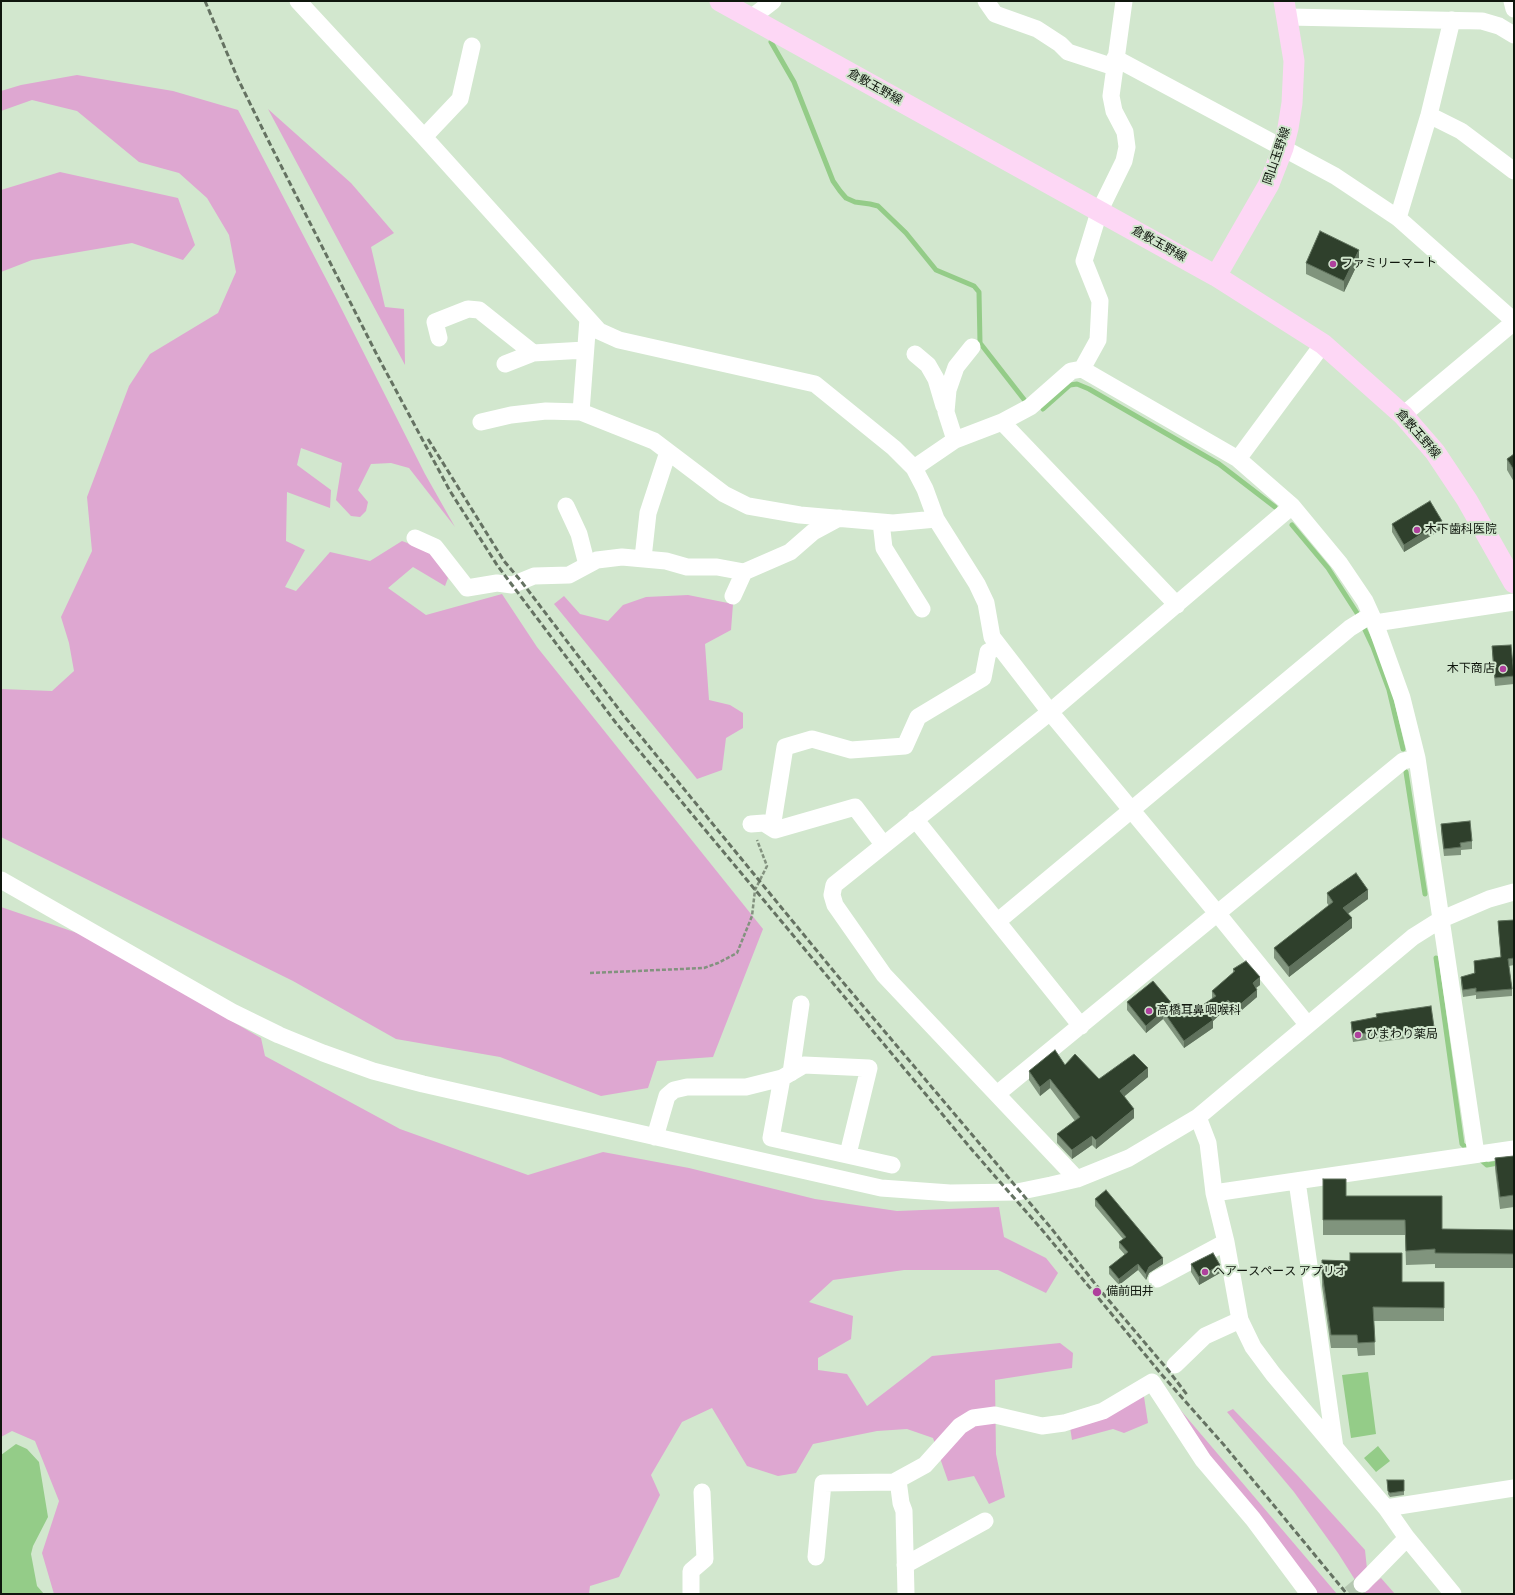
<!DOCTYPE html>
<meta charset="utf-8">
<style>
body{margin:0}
#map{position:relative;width:1515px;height:1595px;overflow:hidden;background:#d2e7ce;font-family:"PT Sans Narrow",sans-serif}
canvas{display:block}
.frame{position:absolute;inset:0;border:2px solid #0f160d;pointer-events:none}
</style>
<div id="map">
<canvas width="1515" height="1595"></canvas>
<div class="frame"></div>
</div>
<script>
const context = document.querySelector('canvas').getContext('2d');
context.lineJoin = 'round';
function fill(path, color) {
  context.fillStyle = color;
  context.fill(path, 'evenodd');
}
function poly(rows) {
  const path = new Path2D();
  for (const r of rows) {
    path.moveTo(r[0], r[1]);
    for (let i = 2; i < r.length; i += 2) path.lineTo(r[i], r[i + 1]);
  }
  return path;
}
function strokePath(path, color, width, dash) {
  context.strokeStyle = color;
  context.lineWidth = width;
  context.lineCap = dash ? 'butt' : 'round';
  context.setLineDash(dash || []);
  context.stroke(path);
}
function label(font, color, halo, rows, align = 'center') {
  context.font = font + ' "PT Sans Narrow","Noto Sans JP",sans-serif';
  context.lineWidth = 4;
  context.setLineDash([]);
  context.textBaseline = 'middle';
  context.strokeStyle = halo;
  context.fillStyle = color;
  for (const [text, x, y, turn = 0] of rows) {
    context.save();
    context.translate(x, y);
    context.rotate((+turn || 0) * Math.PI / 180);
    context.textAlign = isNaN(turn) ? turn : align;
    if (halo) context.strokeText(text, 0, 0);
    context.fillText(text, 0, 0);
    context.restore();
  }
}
fill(poly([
 [77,75,173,91,238,110,336,298,425,474,455,527,409,468,391,463,371,464,358,490,368,502,366,511,360,517,351,516,336,500,342,463,301,448,297,465,331,490,330,508,287,492,286,541,305,550,285,587,296,591,330,552,370,561,402,541,429,551,448,578,445,586,413,567,388,588,426,615,502,594,537,647,763,929,713,1057,657,1061,648,1088,601,1096,500,1057,396,1039,293,981,1,837,1,689,52,691,74,671,69,643,61,617,92,551,87,497,129,386,150,354,218,313,236,272,229,235,207,198,179,173,139,162,77,111,32,100,1,111,1,91,21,85],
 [268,109,351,183,394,233,371,247,385,307,404,309,405,365],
 [60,172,178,198,195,245,183,260,132,243,32,260,1,272,1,190],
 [688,595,733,604,731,630,705,644,709,700,730,705,743,713,743,728,726,738,722,770,697,779,554,604,564,596,580,614,608,621,623,605,646,597],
 [1,907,83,935,261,1038,265,1056,400,1129,528,1175,603,1152,689,1168,815,1199,897,1211,999,1207,1004,1237,1046,1258,1058,1273,1046,1293,998,1270,904,1270,833,1280,809,1302,853,1316,851,1339,818,1358,818,1370,847,1374,867,1406,932,1356,1060,1343,1073,1353,1072,1368,995,1380,996,1454,1005,1497,989,1504,974,1476,948,1481,933,1438,907,1429,877,1431,813,1444,796,1473,778,1476,747,1466,712,1408,682,1422,651,1475,660,1495,619,1577,590,1586,589,1594,54,1594,42,1553,59,1501,35,1441,12,1431,1,1437],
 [1143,1390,1148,1423,1124,1433,1113,1429,1072,1440,1070,1427],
 [1177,1406,1337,1594,1314,1594,1228,1483],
 [1233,1409,1298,1476,1365,1550,1367,1569,1367,1589,1381,1578,1395,1594,1364,1594,1338,1553,1294,1492,1227,1412]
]), '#dea7d1');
fill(poly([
 [1368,1372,1376,1434,1351,1438,1342,1375],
 [16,1444,27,1449,39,1462,48,1517,33,1546,31,1554,37,1586,44,1594,1,1594,1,1455],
 [1378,1446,1390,1461,1376,1472,1364,1458]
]), '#94cc88');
strokePath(poly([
 [771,42,794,82,833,181,840,191,846,198,855,202,870,204,878,206,906,233,936,270,974,286,979,292,980,343,1026,402],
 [1043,409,1070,385,1077,384,1089,389,1219,464,1275,507],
 [1292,525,1328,568,1357,613,1373,647,1389,690,1403,749],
 [1406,772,1425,894],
 [1436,958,1462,1144,1471,1152],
 [1479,1158,1487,1165,1514,1160]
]), '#94cc88', 5);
strokePath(poly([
 [1350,1594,1362,1584]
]), '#b5c8b1', 17, [17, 8]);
strokePath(poly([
 [590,973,704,968,718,963,737,953,752,916,755,890,767,866,757,840]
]), '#83927f', 2.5, [4, 2]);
strokePath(poly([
 [298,1,424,137,599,331,619,340,815,384,894,448,914,468,925,489,936,519,977,584,986,603,992,637,1050,712,1217,913,1307,1024],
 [986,1,995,14,1037,29,1060,44,1068,52,1114,67],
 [1512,1,1514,9],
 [1288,17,1482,21,1499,26,1514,35],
 [751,18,773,1],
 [1115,58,1335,176,1398,218,1514,321],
 [1429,115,1461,131,1514,171],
 [424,137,460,99,472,46],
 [1398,218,1429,115,1452,20],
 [439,338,435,322,468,309,479,310,533,353],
 [915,354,928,365,936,379,944,406],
 [505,364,533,353,585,350],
 [1082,369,1098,340,1100,301,1084,261,1099,212,1124,161,1127,147,1125,132,1114,111,1111,96,1124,1],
 [581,412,588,319],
 [1403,415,1514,322],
 [481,422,511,415,546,411,581,412,654,441,724,494,748,506,800,515,893,523,936,519],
 [1002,422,1177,605],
 [955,440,946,412,948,390,956,367,972,347],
 [1238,459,1323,344],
 [914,468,955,440,1002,422,1030,407,1071,371,1082,369,1238,459,1292,506,1340,564,1365,601,1375,623,1402,698,1417,758,1476,1154],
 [566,506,579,534,587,565],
 [881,522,884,548,922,609],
 [415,538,435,547,467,588,497,583,512,585,534,576,569,575,597,560,622,557,666,561,687,567,717,567,744,572,790,552,813,532,839,518],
 [643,558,648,513,668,452],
 [733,596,744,572],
 [1375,623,1514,602],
 [915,819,1081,1026],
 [751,824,764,823,775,830,855,807,883,844],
 [772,828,785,747,812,739,851,750,905,746,918,717,983,678,988,652,999,646],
 [1,880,232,1012,279,1035,323,1053,373,1071,423,1084,881,1188,950,1193,1017,1192,1051,1185,1077,1179,1129,1158,1198,1117,1413,937,1440,920,1489,899,1514,892],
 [998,921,1350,628,1371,615],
 [791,1073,801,1004],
 [782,1078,771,1138,892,1165],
 [997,1094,1403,761,1417,758],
 [1198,1117,1208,1143,1214,1193,1226,1242,1240,1320,1253,1347,1273,1374,1386,1508,1407,1538,1453,1594],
 [655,1137,667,1096,674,1090,687,1087,746,1087,782,1078,804,1065,869,1068,848,1154],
 [1077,1179,884,975,835,905,832,895,834,885,1050,712,1292,506],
 [1297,1181,1335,1448],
 [1214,1193,1514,1149],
 [1157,1279,1226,1242],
 [1175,1365,1205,1336,1240,1320],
 [898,1480,901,1503,904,1511,906,1594],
 [1386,1508,1514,1488],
 [816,1557,823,1483,894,1482,925,1465,960,1426,973,1418,995,1415,1042,1426,1064,1423,1103,1411,1152,1382,1203,1460,1253,1519,1309,1594],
 [905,1565,985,1521],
 [1362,1584,1407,1538],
 [691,1594,691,1571,705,1559,702,1492]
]), '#fff', 17);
strokePath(poly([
 [720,1,1216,276,1323,344,1403,415,1435,452,1467,500,1514,583],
 [1216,276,1269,184,1283,148,1288,128,1292,103,1294,61,1284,1]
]), '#fdd7f5', 21);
strokePath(poly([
 [205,1,238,79,268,140,377,355,450,491,497,565,616,723,973,1151,1043,1231,1162,1375,1224,1445,1347,1594],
 [428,439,504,561,521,581,624,716,836,974,1051,1228,1100,1290,1168,1370,1188,1396]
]), '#657262', 3, [6, 3]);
fill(poly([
 [1359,261,1344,292,1306,274,1306,263],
 [1514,454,1514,482,1507,470,1507,459],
 [1392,524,1442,529,1404,552,1392,532],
 [1492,646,1514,676,1514,684,1495,686,1492,654],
 [1441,824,1472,841,1472,849,1461,850,1461,855,1444,856,1441,832],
 [1327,893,1368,899,1348,914,1352,928,1289,977,1274,958,1274,948,1329,906,1327,903],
 [1514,920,1514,965,1509,966,1512,989,1512,996,1476,999,1476,995,1463,997,1461,984,1461,977,1474,974,1474,961,1501,957,1498,928,1498,921],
 [1233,969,1260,985,1256,988,1257,997,1236,1015,1228,1007,1213,1021,1213,1028,1184,1048,1163,1019,1146,1033,1127,1010,1127,1002,1153,981,1184,1018,1212,999,1212,991,1233,973],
 [1376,1014,1434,1027,1434,1035,1379,1042,1379,1038,1353,1042,1351,1029,1351,1022,1376,1018],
 [1065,1065,1099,1079,1148,1077,1124,1096,1134,1118,1096,1149,1092,1145,1072,1159,1057,1143,1057,1134,1075,1121,1050,1088,1040,1096,1029,1080,1029,1071],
 [1514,1156,1514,1207,1500,1209,1495,1169,1495,1158],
 [1323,1179,1346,1196,1442,1229,1514,1230,1514,1268,1435,1268,1435,1264,1406,1265,1405,1235,1323,1235],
 [1095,1199,1163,1264,1149,1273,1146,1280,1138,1270,1119,1285,1109,1274,1109,1267,1125,1255,1119,1248,1119,1242,1123,1239,1095,1206],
 [1322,1260,1350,1261,1402,1282,1444,1282,1444,1321,1374,1321,1375,1355,1358,1356,1357,1348,1331,1348,1322,1286],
 [1191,1264,1220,1273,1199,1285,1191,1272],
 [1387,1480,1404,1480,1404,1495,1390,1497,1388,1494]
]), '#80947d');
fill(poly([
 [1359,250,1359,261,1344,292,1344,281],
 [1442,521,1442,529,1404,552,1404,545],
 [1368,890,1368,899,1343,917,1343,908],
 [1352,918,1352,928,1289,977,1289,967],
 [1260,977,1260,985,1253,990,1253,983],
 [1257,990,1257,997,1236,1015,1236,1008],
 [1228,1000,1228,1007,1213,1021,1213,1028,1184,1048,1184,1041],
 [1163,1011,1163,1019,1146,1033,1146,1026],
 [1148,1068,1148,1077,1120,1100,1120,1091],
 [1050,1079,1050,1088,1040,1096,1040,1087],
 [1134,1109,1134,1118,1096,1149,1096,1140],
 [1092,1136,1092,1145,1072,1159,1072,1150],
 [1163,1258,1163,1264,1149,1273,1146,1280,1146,1274,1149,1267],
 [1138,1264,1138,1270,1119,1285,1119,1279],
 [1220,1265,1220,1273,1199,1285,1199,1277]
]), '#60725d');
const building = poly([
 [1320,231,1359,250,1344,281,1306,263,1320,231],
 [1514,454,1514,470,1507,459,1514,454],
 [1430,501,1442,521,1404,545,1392,524,1430,501],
 [1511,645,1514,676,1495,678,1492,646,1511,645],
 [1470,821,1472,841,1460,843,1461,847,1444,849,1441,824,1470,821],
 [1356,873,1368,890,1343,908,1352,918,1289,967,1274,948,1333,902,1327,893,1356,873],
 [1514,920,1514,958,1508,959,1512,989,1476,992,1476,988,1463,990,1461,977,1475,973,1474,961,1501,957,1498,921,1514,920],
 [1246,961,1260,977,1253,983,1257,990,1236,1008,1228,1000,1210,1016,1213,1020,1184,1041,1163,1011,1146,1026,1127,1002,1153,981,1184,1018,1216,996,1212,991,1235,971,1233,969,1246,961],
 [1431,1006,1434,1027,1379,1035,1379,1031,1353,1035,1351,1022,1377,1017,1376,1014,1431,1006],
 [1055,1050,1065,1065,1075,1054,1099,1079,1134,1054,1148,1068,1120,1091,1134,1109,1096,1140,1092,1136,1072,1150,1057,1134,1080,1117,1050,1079,1040,1087,1029,1071,1055,1050],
 [1514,1156,1514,1195,1500,1197,1495,1158,1514,1156],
 [1323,1179,1346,1179,1346,1196,1442,1196,1442,1229,1514,1230,1514,1254,1435,1253,1435,1249,1406,1251,1405,1220,1323,1220,1323,1179],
 [1106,1190,1163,1258,1149,1267,1146,1274,1138,1264,1119,1279,1109,1267,1128,1252,1119,1242,1126,1237,1095,1199,1106,1190],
 [1213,1253,1220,1265,1199,1277,1191,1264,1213,1253],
 [1350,1253,1402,1253,1402,1282,1444,1282,1444,1308,1373,1307,1375,1342,1358,1343,1357,1335,1331,1335,1322,1272,1322,1260,1350,1261,1350,1253],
 [1387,1480,1404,1480,1404,1491,1390,1493,1388,1491,1387,1480]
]);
fill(building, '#2f402c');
strokePath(building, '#60725d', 1);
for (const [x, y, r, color] of [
 [1333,264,4,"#af409d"],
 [1417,530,4,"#af409d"],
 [1503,669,4,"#af409d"],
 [1149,1011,4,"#af409d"],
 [1358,1035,4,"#af409d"],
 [1205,1272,4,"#af409d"],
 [1097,1292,5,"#af409d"]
]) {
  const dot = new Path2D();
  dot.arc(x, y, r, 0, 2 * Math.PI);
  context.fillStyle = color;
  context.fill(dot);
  strokePath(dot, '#d2e7ce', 1.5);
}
label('12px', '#0f160d', '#d2e7ce', [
 ["倉敷玉野線",875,87,29],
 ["岡山玉野線",1277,156,-71],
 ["倉敷玉野線",1159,244,29],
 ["倉敷玉野線",1418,434,49]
]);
label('12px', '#0f160d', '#d2e7ce', [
 ["ファミリーマート",1341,264],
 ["木下歯科医院",1425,530],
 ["木下商店",1495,669,"right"],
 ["高橋耳鼻咽喉科",1157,1011],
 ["ひまわり薬局",1366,1035],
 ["ヘアースペース アプリオ",1213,1272],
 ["備前田井",1106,1292]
], 'left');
</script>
